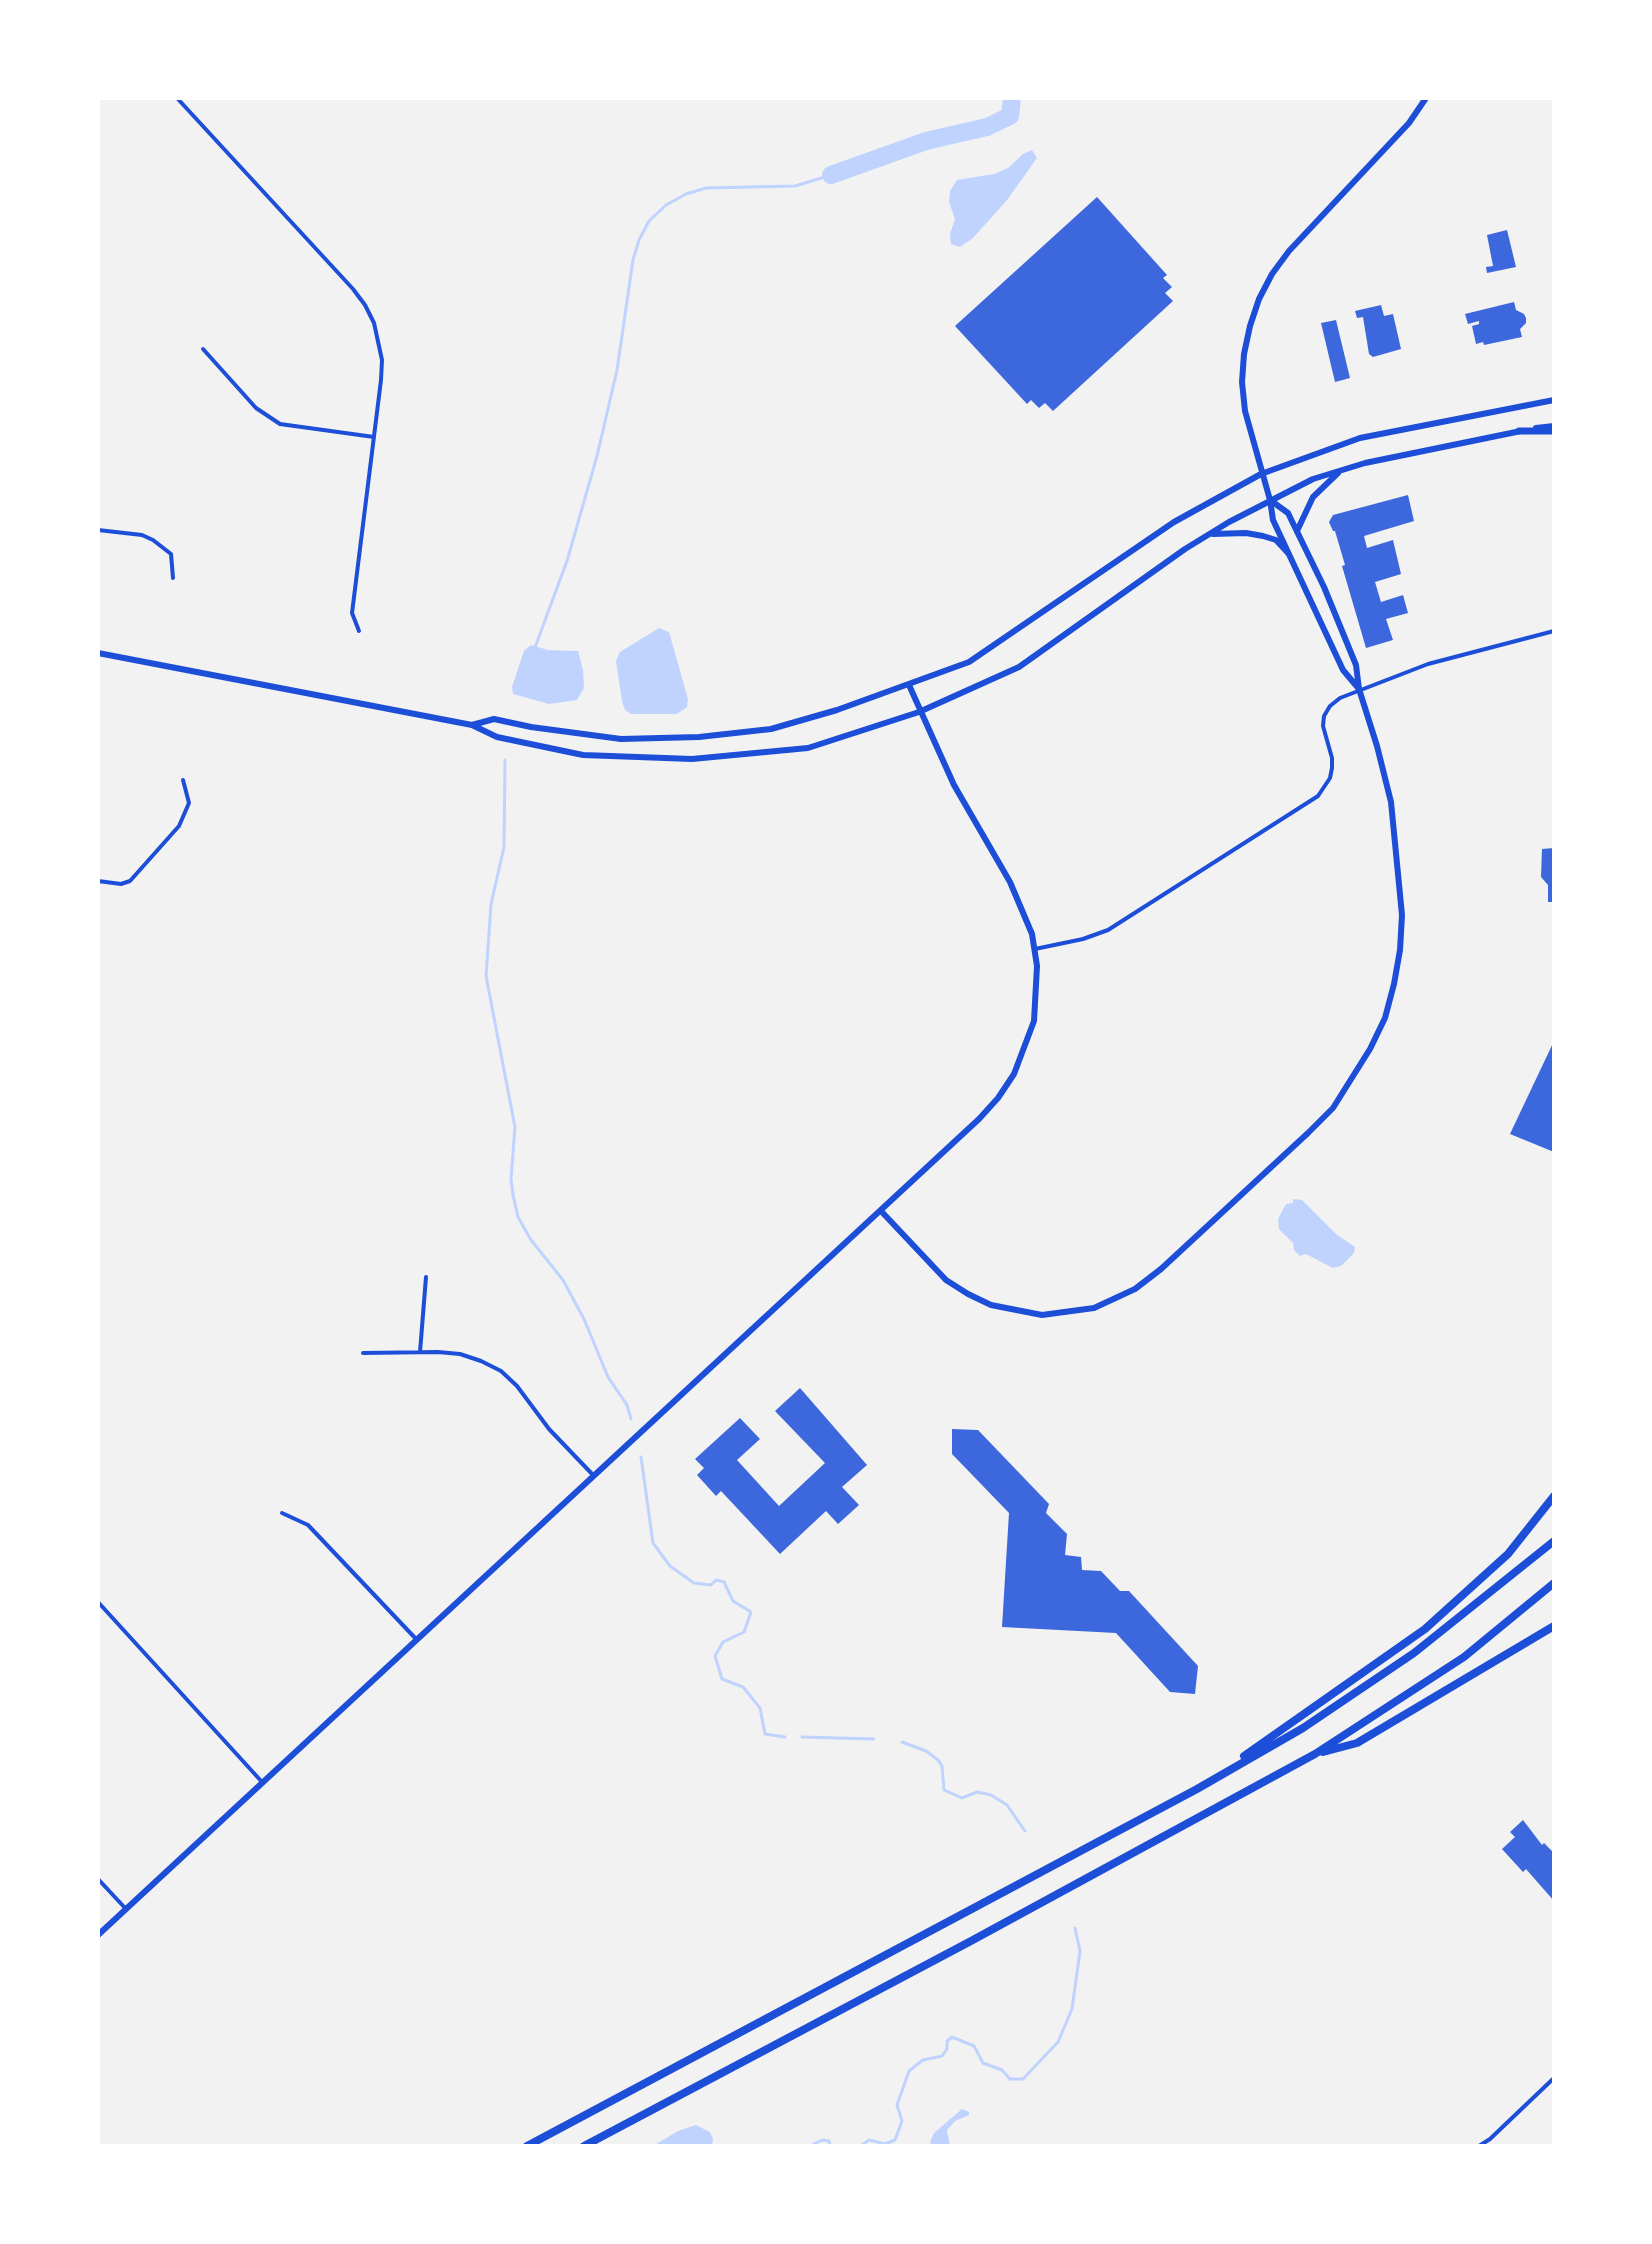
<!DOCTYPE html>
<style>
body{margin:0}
#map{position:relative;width:1652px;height:2244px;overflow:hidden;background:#f2f2f2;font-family:"Asap Condensed",sans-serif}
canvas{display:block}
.frame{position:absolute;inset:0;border:100px solid #fff;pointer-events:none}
</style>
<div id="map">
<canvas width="1652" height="2244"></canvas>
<div class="frame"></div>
</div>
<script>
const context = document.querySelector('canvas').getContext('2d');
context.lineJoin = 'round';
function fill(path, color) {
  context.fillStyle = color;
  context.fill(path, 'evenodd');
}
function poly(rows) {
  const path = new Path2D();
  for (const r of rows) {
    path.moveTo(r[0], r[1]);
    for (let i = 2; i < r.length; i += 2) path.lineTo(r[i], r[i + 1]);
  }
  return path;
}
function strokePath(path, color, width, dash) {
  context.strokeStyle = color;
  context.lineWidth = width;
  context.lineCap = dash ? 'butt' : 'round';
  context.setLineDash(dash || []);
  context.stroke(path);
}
fill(poly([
 [1032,150,1037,158,1007,200,973,238,960,247,951,244,950,234,955,219,949,202,950,191,957,180,994,174,1008,168,1023,154],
 [659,628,669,632,688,699,687,707,677,714,631,714,625,710,622,701,616,661,620,652],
 [531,645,548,650,578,651,583,670,584,688,577,700,549,704,513,694,512,687,524,651],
 [1293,1199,1302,1200,1336,1234,1355,1247,1354,1253,1341,1266,1333,1268,1306,1254,1300,1256,1294,1250,1293,1243,1279,1229,1278,1219,1286,1204,1293,1203],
 [962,2109,969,2112,969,2115,955,2121,947,2130,950,2146,932,2146,930,2142,934,2133],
 [696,2125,710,2132,713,2139,712,2146,653,2146,678,2131]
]), '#bfd3fe');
strokePath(poly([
 [534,650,567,561,597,456,617,370,633,260,639,240,649,221,666,205,686,194,706,188,795,186,831,175],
 [505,760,504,847,491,904,486,976,515,1127,511,1179,513,1195,518,1217,531,1240,563,1280,584,1319,608,1377,627,1405,631,1419],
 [641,1457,653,1543,670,1566,694,1583,711,1585,716,1580,724,1582,733,1601,751,1612,744,1632,723,1642,715,1656,722,1679,743,1687,760,1708,765,1734,785,1737],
 [802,1737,874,1739],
 [902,1742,926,1751,938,1760,942,1766,944,1790,962,1798,977,1792,991,1795,1007,1805,1025,1831],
 [810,2146,822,2140,829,2141,830,2146],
 [861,2146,869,2140,885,2144,895,2140,902,2121,897,2105,909,2071,923,2060,942,2056,947,2049,947,2041,952,2037,974,2046,983,2063,1002,2070,1010,2079,1023,2079,1058,2042,1072,2009,1080,1951,1075,1928]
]), '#bfd3fe', 3);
strokePath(poly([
 [831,175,926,141,987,127,1010,116,1012,98]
]), '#bfd3fe', 18);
fill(poly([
 [1097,197,1167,275,1163,278,1172,287,1165,293,1173,301,1053,411,1045,403,1039,408,1031,400,1027,404,955,326],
 [1507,230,1516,267,1487,273,1486,267,1493,266,1487,235],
 [1514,302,1516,310,1524,314,1526,318,1526,323,1520,329,1522,337,1484,345,1483,342,1476,344,1472,326,1479,324,1479,321,1468,324,1465,314],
 [1381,305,1384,316,1393,314,1401,349,1373,357,1369,354,1363,317,1357,318,1355,311],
 [1336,320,1350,378,1335,382,1321,323],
 [1408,495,1414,521,1364,536,1367,548,1393,540,1401,574,1375,582,1381,602,1403,595,1408,613,1386,619,1393,640,1366,648,1342,566,1345,565,1335,531,1333,531,1329,522,1333,515],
 [1554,848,1554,902,1548,902,1548,885,1541,877,1542,849],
 [1554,1041,1554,1152,1510,1134],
 [800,1388,867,1465,842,1487,859,1505,838,1524,826,1511,780,1554,721,1491,716,1496,697,1475,704,1468,695,1459,740,1418,760,1439,737,1460,779,1506,825,1463,775,1411],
 [952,1429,978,1430,1049,1504,1046,1513,1067,1534,1065,1555,1081,1557,1082,1570,1101,1571,1120,1591,1129,1591,1198,1666,1195,1694,1170,1692,1116,1633,1002,1627,1009,1513,952,1454],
 [1523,1820,1542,1845,1544,1843,1554,1853,1554,1901,1526,1869,1523,1872,1502,1849,1515,1837,1510,1832]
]), '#3d67dc');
strokePath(poly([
 [177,98,353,289,365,305,374,323,382,360,381,380,352,613,359,631],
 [98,99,99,98],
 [203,349,256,408,280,424,374,437],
 [98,530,142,535,153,540,171,554,173,578],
 [98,881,121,884,130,881,179,826,189,803,183,780],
 [1035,949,1083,939,1108,930,1318,796,1330,778,1332,768,1332,758,1323,726,1324,716,1330,706,1340,698,1428,664,1554,631],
 [420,1352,426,1277],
 [363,1353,438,1352,460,1354,481,1361,501,1371,517,1386,549,1429,594,1476],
 [282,1513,308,1525,417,1640],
 [98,1602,262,1782],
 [98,1879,126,1909],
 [1479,2146,1490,2139,1554,2078]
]), '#1d4ed8', 4);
strokePath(poly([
 [1359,689,1343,670,1273,520,1270,500,1245,411,1242,382,1244,354,1250,326,1259,299,1272,274,1289,251,1409,123,1426,98],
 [881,1211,946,1280,968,1294,991,1305,1042,1315,1094,1308,1135,1289,1161,1269,1308,1133,1333,1108,1370,1049,1385,1018,1394,984,1400,950,1402,915,1391,802,1377,746,1359,689,1356,665,1324,587,1288,513,1270,500],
 [98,1935,979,1119,998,1098,1014,1074,1034,1021,1037,966,1032,934,1010,882,954,785,909,685]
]), '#1d4ed8', 6);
strokePath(poly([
 [1536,428,1554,426],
 [1297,531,1313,497,1338,473],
 [1213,534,1246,533,1263,536,1276,540,1288,553],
 [98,653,472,725,497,737,583,755,692,759,808,748,919,712,1019,667,1185,549,1229,522,1313,479,1365,463,1521,431],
 [472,725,494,719,531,727,621,739,699,737,771,729,837,710,969,662,1174,522,1261,474,1360,438,1554,400]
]), '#1d4ed8', 6);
strokePath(poly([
 [1519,431,1554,431]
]), '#1d4ed8', 7);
strokePath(poly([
 [1323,1752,1357,1743,1554,1626],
 [1244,1756,1425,1629,1508,1554,1554,1496],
 [527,2146,1197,1789,1303,1728,1414,1653,1554,1541],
 [584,2146,971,1941,1315,1754,1464,1657,1554,1583]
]), '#1d4ed8', 8);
</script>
